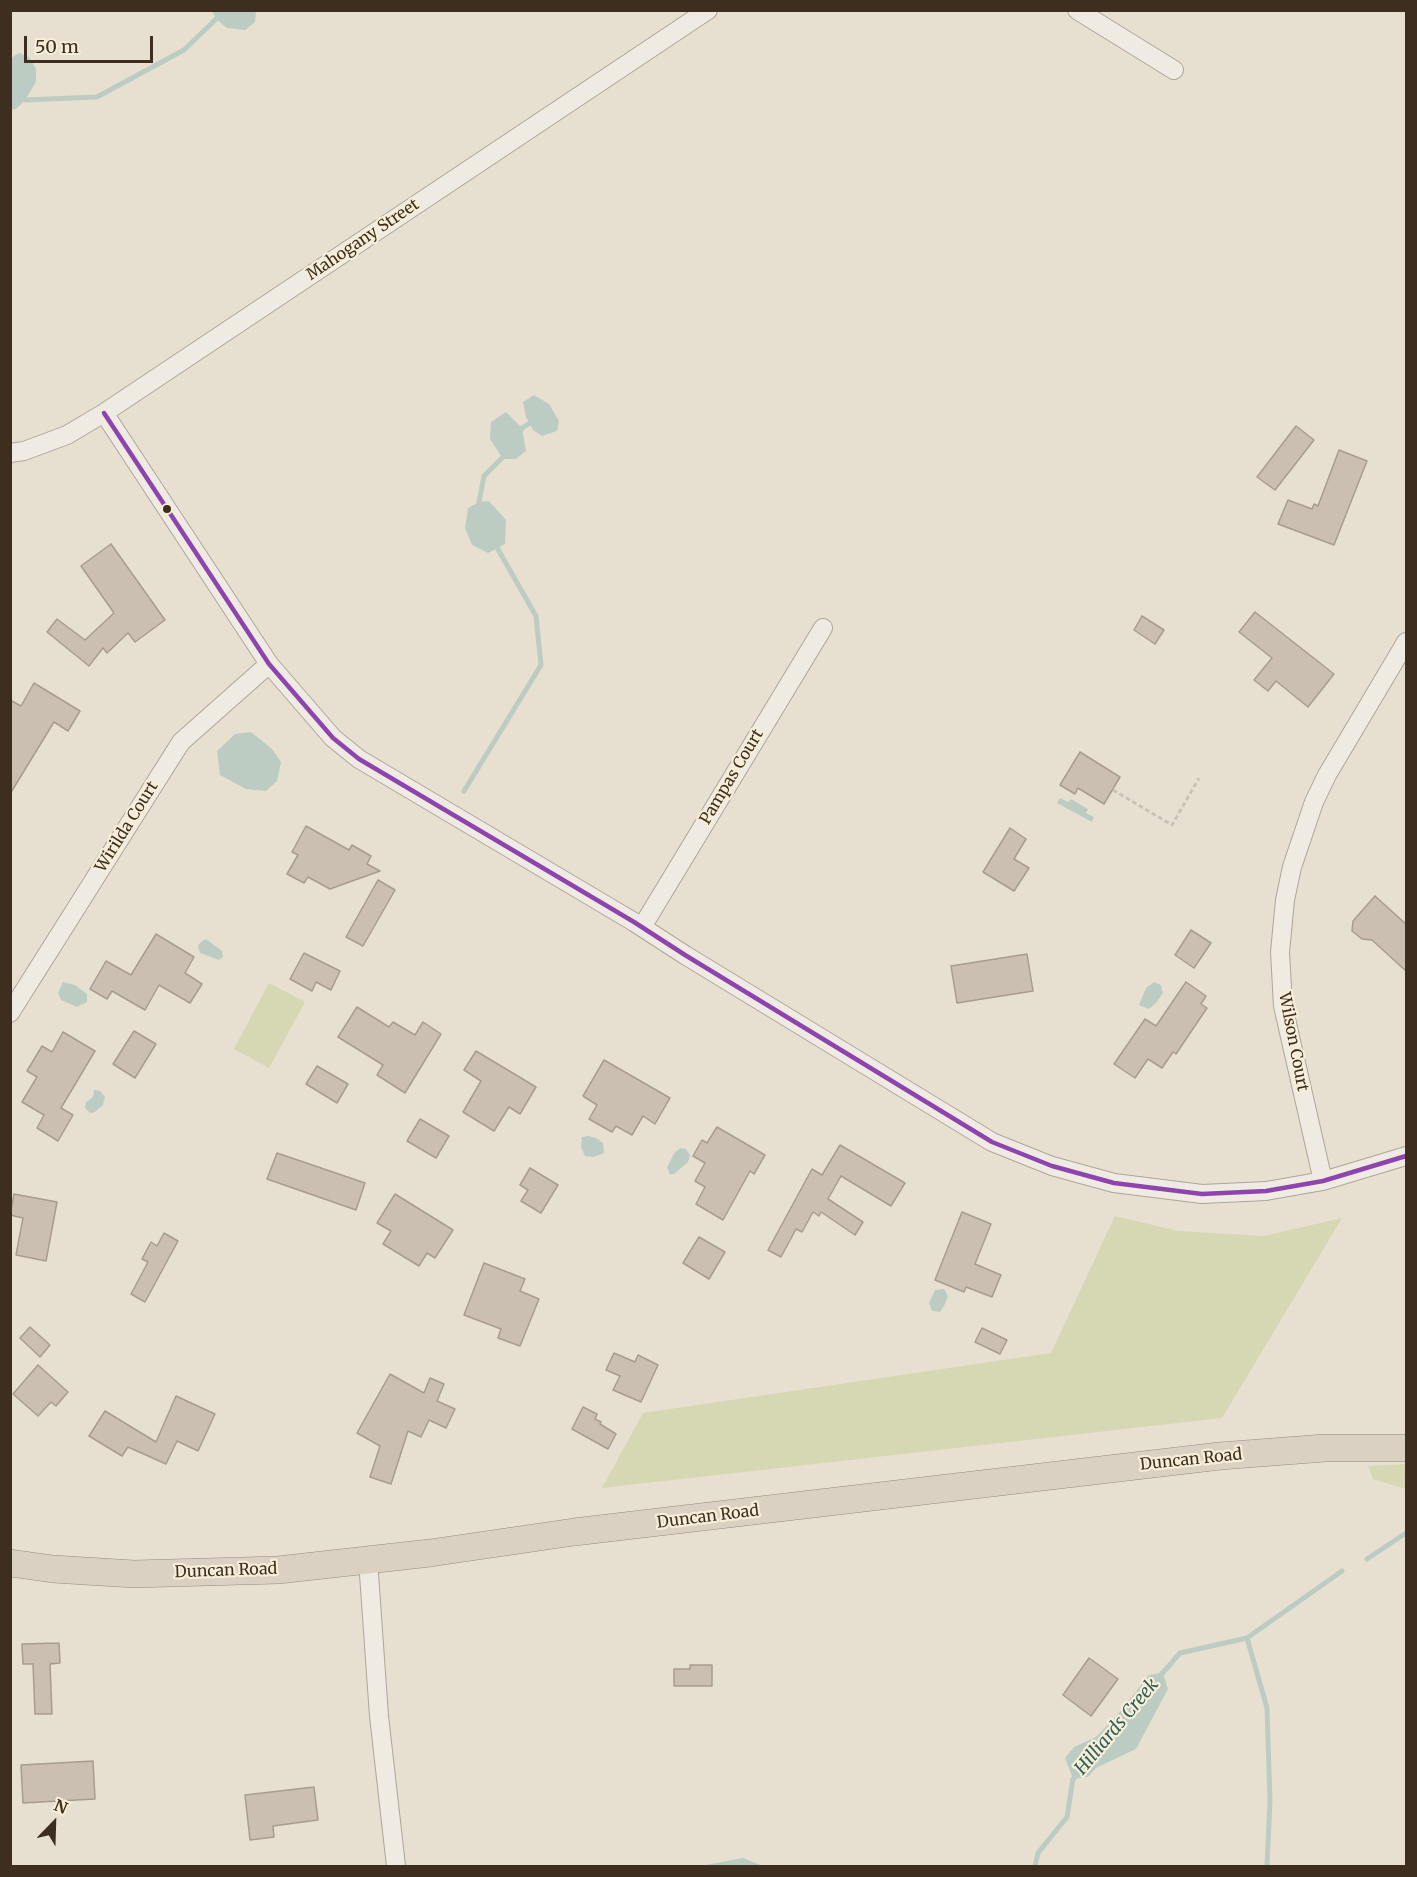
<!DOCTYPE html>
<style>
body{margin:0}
#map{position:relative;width:1417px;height:1877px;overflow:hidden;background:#e7e0d1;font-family:Merriweather,serif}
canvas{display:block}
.frame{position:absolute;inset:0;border:12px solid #3d2e20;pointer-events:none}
.north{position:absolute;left:24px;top:1793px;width:60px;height:60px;-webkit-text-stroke:4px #f7eed8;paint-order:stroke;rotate:23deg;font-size:16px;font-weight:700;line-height:24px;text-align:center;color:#3d2e20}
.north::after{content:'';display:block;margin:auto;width:21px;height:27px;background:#3d2e20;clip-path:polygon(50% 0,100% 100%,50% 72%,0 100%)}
.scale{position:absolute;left:24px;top:36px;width:129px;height:27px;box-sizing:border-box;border:3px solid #3d2e20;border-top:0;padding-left:8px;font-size:18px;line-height:21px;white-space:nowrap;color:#3d2e20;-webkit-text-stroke:4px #f7eed8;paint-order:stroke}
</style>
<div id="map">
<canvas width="1417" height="1877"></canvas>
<div class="frame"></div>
<div class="north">N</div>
<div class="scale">50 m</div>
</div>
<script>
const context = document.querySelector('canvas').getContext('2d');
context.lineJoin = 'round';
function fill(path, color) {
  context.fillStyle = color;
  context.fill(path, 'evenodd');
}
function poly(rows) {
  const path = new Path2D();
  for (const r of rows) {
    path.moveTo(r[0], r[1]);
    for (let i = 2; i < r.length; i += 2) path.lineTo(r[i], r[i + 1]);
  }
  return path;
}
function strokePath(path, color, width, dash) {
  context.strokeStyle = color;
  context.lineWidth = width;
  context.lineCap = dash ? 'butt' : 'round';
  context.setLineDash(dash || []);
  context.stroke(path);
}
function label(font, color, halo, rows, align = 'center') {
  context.font = font + ' Merriweather,serif';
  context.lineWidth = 4.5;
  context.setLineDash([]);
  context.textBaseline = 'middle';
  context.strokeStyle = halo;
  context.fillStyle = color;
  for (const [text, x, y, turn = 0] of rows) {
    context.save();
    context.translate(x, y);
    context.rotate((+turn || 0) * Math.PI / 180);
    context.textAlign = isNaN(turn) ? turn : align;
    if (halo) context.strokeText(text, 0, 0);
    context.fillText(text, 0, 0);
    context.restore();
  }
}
fill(poly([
 [269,983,305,1002,269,1068,234,1049],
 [1115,1216,1178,1231,1264,1236,1342,1218,1222,1418,602,1488,643,1413,1051,1353],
 [1406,1464,1406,1489,1373,1479,1368,1466]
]), '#d6d7b3');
fill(poly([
 [212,11,256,11,255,22,245,30,227,28,216,19],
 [19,53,29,57,36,69,36,82,25,100,16,109,11,110,11,58],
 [534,395,549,404,559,421,557,431,542,436,533,430,526,417,523,402],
 [506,412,522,428,526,451,516,459,503,459,490,439,491,422],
 [489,501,506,520,505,544,488,553,472,545,465,528,468,508,479,502],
 [251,732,272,749,281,762,277,781,266,791,246,789,220,775,217,751,235,734],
 [1060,798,1068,802,1071,799,1088,809,1086,813,1094,817,1092,822,1057,803],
 [206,939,222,951,223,957,219,960,200,953,198,946,201,942],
 [63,982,75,985,87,994,87,1002,77,1007,61,1000,58,993],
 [1154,982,1161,985,1163,993,1156,1003,1149,1009,1139,1005,1146,988],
 [94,1090,100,1091,105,1097,103,1105,95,1112,90,1113,85,1108,86,1102,93,1097],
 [588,1136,596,1138,603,1143,604,1153,593,1157,585,1156,581,1147,582,1137],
 [681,1148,686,1149,690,1155,688,1162,674,1174,670,1174,667,1167,675,1152],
 [944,1289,948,1296,944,1306,940,1312,932,1311,929,1303,935,1290],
 [1163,1673,1168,1689,1136,1749,1096,1768,1088,1777,1073,1779,1065,1758,1074,1747,1096,1737,1119,1713,1149,1675],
 [743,1858,763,1866,700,1866]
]), '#bcccc2');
strokePath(poly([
 [10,94,25,100,97,97,184,50,216,19],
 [518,434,522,428,530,423],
 [481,508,479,502,484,476,505,455],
 [464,791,541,665,536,616,495,544],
 [1367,1559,1406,1533],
 [1247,1638,1267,1708,1270,1801,1267,1866],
 [1160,1676,1180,1653,1247,1638,1342,1571],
 [1035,1866,1038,1853,1067,1817,1073,1779,1077,1775]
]), '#bcccc2', 5);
const building = poly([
 [1296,426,1314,440,1275,490,1257,477,1296,426],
 [1339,450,1367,461,1334,545,1278,524,1288,500,1312,509,1314,504,1318,506,1339,450],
 [111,544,165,620,135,642,128,633,107,653,103,648,89,666,47,632,57,619,85,640,114,613,81,566,111,544],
 [1255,612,1334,674,1308,707,1276,681,1268,691,1254,680,1272,658,1239,632,1255,612],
 [1142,616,1164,630,1155,644,1134,630,1142,616],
 [34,683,80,711,68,731,54,722,10,794,10,700,21,706,34,683],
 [1080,752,1120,777,1104,804,1078,788,1075,794,1060,785,1080,752],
 [306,826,349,850,352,845,371,856,367,864,380,871,330,889,308,877,304,883,287,874,298,855,292,852,306,826],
 [1010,828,1026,839,1014,859,1029,868,1014,891,983,872,1010,828],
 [378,880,395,890,363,946,346,937,378,880],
 [1375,896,1407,925,1407,972,1372,940,1362,939,1352,931,1353,921,1375,896],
 [1191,930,1211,943,1194,968,1175,955,1191,930],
 [156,934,194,957,185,973,202,984,190,1003,159,985,145,1010,112,991,107,999,90,989,106,961,131,975,156,934],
 [304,953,340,971,331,990,316,982,312,991,290,979,304,953],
 [1027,954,1033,991,957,1003,951,966,1027,954],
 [1186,982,1206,996,1201,1004,1207,1008,1176,1054,1173,1052,1162,1068,1148,1059,1135,1078,1114,1064,1145,1019,1156,1026,1186,982],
 [357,1007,389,1027,393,1022,415,1035,423,1022,441,1034,405,1093,377,1075,383,1065,338,1037,357,1007],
 [134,1031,156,1044,135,1078,113,1064,134,1031],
 [63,1032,95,1051,61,1108,73,1115,58,1141,37,1128,44,1115,22,1102,37,1077,27,1071,42,1046,52,1052,63,1032],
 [476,1051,536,1087,520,1114,509,1107,494,1131,463,1112,481,1081,464,1070,476,1051],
 [604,1060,670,1098,655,1124,643,1116,632,1135,616,1126,612,1132,589,1119,597,1105,583,1096,604,1060],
 [317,1066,348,1084,337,1103,306,1084,317,1066],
 [420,1119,449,1136,436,1158,407,1141,420,1119],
 [717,1127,765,1155,754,1174,750,1171,723,1220,696,1204,705,1187,695,1181,705,1163,693,1156,702,1140,707,1143,717,1127],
 [840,1145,905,1183,891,1206,841,1176,828,1199,863,1222,855,1235,821,1212,819,1216,813,1212,802,1232,796,1229,781,1257,768,1250,812,1169,822,1175,840,1145],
 [277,1153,365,1183,356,1210,267,1179,277,1153],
 [530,1168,558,1185,541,1213,521,1201,528,1190,520,1185,530,1168],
 [14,1194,57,1202,46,1261,16,1255,23,1218,10,1215,14,1194],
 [395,1194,453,1230,435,1258,427,1253,419,1266,383,1244,391,1231,377,1223,395,1194],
 [962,1212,991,1224,975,1264,1001,1275,992,1297,966,1287,964,1292,935,1280,962,1212],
 [164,1233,178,1241,145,1302,131,1294,148,1262,142,1259,151,1242,157,1246,164,1233],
 [699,1237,725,1252,709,1279,683,1263,699,1237],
 [484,1263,525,1279,520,1291,539,1299,520,1346,498,1338,501,1329,464,1315,484,1263],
 [30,1327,50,1345,40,1357,20,1338,30,1327],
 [982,1328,1007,1340,1000,1354,975,1342,982,1328],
 [614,1353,635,1362,638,1355,658,1365,641,1402,613,1390,620,1376,606,1370,614,1353],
 [38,1365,68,1392,56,1406,51,1402,38,1416,13,1394,38,1365],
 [390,1374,424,1393,430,1378,444,1384,437,1401,455,1409,446,1428,429,1420,421,1437,408,1431,391,1484,370,1477,380,1446,357,1433,390,1374],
 [176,1396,215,1414,198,1451,177,1441,166,1464,128,1447,122,1456,89,1436,105,1411,156,1442,176,1396],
 [583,1407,597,1414,595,1419,601,1422,600,1424,616,1434,608,1449,572,1429,583,1407],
 [59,1643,60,1663,50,1664,52,1714,35,1714,33,1664,23,1664,22,1644,59,1643],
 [1089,1658,1118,1679,1091,1716,1063,1695,1089,1658],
 [690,1665,712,1665,712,1686,674,1686,674,1669,690,1669,690,1665],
 [93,1761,95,1799,23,1803,21,1765,93,1761],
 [314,1787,318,1820,273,1826,274,1837,250,1840,245,1795,314,1787]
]);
fill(building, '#cbbfb2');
strokePath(building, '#a89c90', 1.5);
const minor = poly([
 [1077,10,1174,70],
 [104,413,269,664,333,738,359,759,634,922,685,955,992,1142,1052,1166,1114,1183,1202,1194,1266,1191,1323,1181,1406,1156],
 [10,453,24,451,67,435,104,413,708,10],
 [642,927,823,628],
 [10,1013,181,742,269,664],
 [1323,1181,1283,1006,1280,952,1285,900,1292,867,1314,802,1327,775,1406,642],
 [368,1560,379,1716,396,1866]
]);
const highway = poly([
 [10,1563,53,1569,134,1574,278,1570,430,1553,574,1532,1220,1456,1325,1448,1406,1448]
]);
strokePath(minor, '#ada599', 20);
strokePath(highway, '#928b80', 28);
strokePath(poly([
 [1113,790,1172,825,1199,778]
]), '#c8c2b9', 3, [4.5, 3]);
strokePath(minor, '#efebe3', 18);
strokePath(highway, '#dad1c2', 27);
strokePath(poly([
 [104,413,269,664,333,738,359,759,634,922,685,955,992,1142,1052,1166,1114,1183,1202,1194,1266,1191,1323,1181,1406,1156]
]), '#8e44ad', 4.5);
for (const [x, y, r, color] of [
 [167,509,5,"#3d2e20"]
]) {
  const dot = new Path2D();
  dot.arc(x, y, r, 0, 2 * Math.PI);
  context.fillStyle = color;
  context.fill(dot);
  strokePath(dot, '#f7eed8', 2);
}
label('16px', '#3d2e20', '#f7eed8', [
 ["Mahogany Street",363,240,-34],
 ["Pampas Court",732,777,-59],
 ["Wirilda Court",127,827,-58],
 ["Wilson Court",1293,1042,79],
 ["Duncan Road",1191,1460,-6],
 ["Duncan Road",708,1517,-7],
 ["Duncan Road",226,1571,-2]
]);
label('italic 18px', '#2f5d5a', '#f7eed8', [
 ["Hilliards Creek",1117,1727,-50]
]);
</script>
